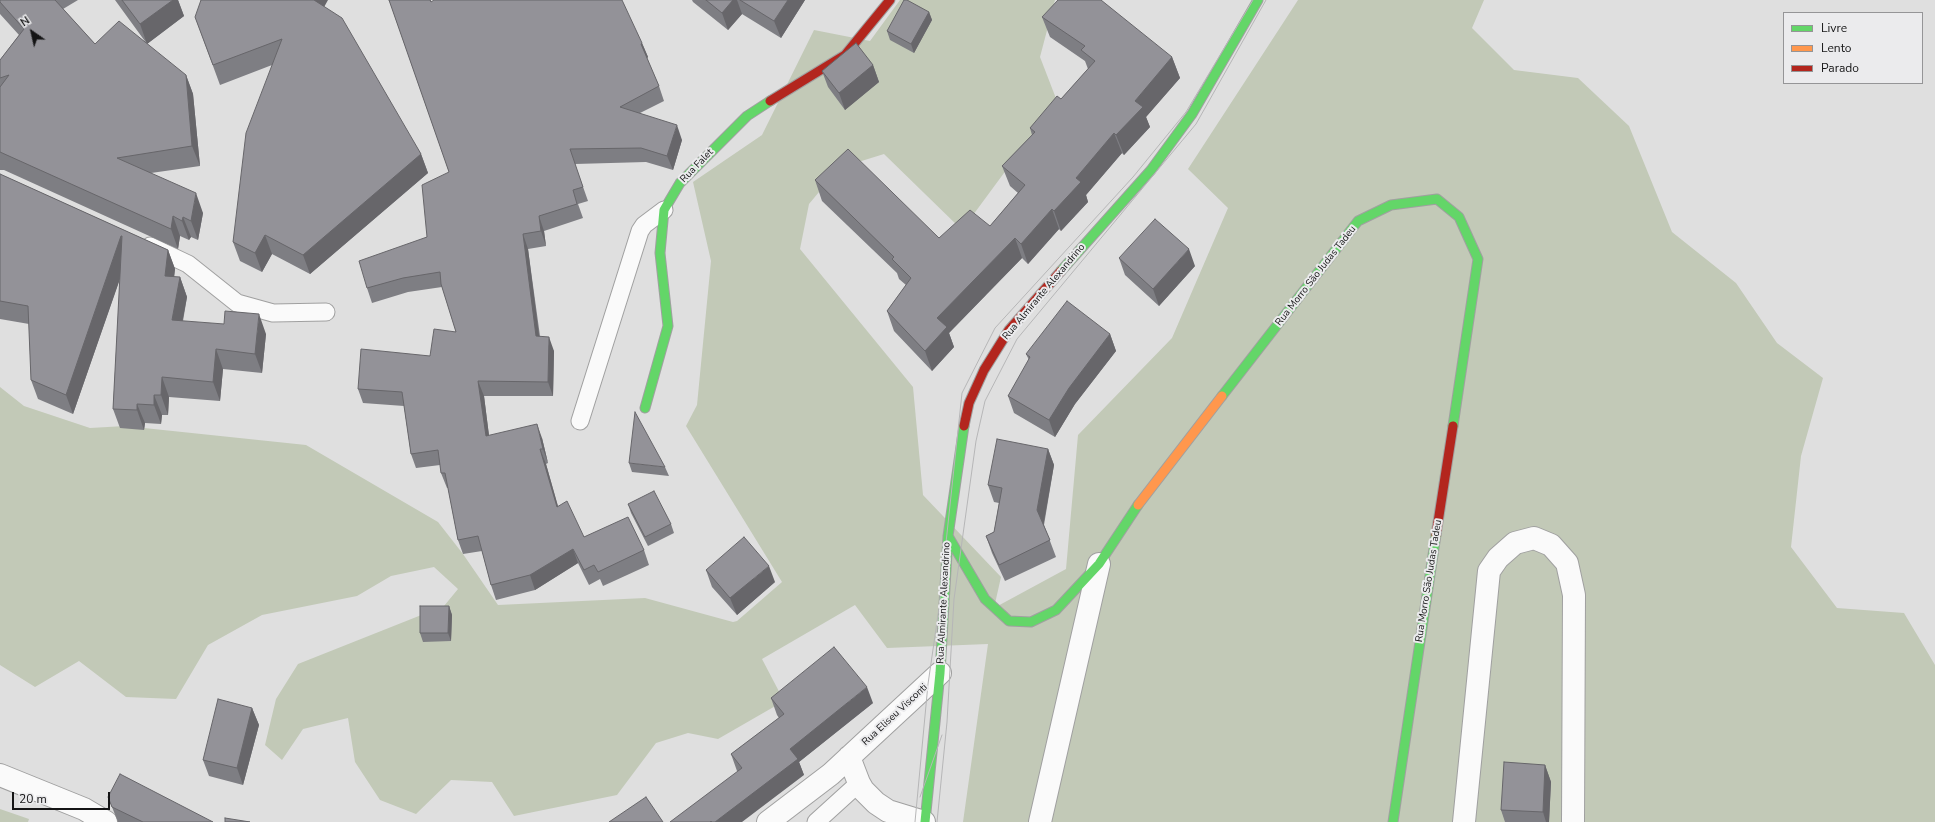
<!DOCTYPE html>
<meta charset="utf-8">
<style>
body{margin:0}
#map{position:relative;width:1935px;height:822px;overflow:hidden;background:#dfdfdf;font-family:"Nunito Sans",sans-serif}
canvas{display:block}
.legend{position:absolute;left:1783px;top:12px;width:140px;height:72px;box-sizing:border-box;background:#ebebed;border:1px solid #959597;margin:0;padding:5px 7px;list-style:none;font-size:12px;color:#141415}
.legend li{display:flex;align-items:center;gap:8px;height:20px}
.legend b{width:20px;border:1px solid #959597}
.north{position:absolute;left:12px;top:12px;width:40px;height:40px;-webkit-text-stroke:3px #ebebed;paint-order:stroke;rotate:326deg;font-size:11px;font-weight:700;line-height:16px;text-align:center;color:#141415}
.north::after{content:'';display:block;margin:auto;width:14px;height:18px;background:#141415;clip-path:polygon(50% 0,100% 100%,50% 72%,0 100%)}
.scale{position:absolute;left:12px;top:792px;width:98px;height:18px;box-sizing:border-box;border:2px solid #141415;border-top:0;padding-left:5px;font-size:12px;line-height:14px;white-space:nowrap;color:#141415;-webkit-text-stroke:3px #ebebed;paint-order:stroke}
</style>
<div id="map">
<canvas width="1935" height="822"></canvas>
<ul class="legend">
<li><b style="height:5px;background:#63d668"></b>Livre</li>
<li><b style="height:5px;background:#ff974d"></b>Lento</li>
<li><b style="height:5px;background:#b3261e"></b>Parado</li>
</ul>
<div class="north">N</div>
<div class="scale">20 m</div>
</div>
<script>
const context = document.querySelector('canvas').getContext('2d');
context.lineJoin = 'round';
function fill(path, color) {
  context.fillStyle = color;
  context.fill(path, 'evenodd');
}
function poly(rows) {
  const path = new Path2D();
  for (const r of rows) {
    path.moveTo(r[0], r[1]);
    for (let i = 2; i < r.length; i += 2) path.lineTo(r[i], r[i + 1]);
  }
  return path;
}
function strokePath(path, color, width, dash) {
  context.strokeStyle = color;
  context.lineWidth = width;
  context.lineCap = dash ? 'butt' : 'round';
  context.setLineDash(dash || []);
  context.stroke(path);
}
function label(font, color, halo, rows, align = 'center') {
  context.font = font + ' "Nunito Sans",sans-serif';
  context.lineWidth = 4;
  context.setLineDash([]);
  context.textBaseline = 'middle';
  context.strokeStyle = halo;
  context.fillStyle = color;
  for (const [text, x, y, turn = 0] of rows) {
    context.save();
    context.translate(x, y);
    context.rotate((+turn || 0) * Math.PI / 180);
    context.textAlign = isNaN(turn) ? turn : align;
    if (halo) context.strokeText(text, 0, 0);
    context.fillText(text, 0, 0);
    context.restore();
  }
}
fill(poly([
 [900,0,1055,0,1040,57,1057,101,962,230,884,154,839,168,809,204,800,249,913,387,923,495,1001,577,994,608,1066,569,1078,435,1172,338,1228,208,1188,169,1298,0,1484,0,1472,28,1514,70,1578,78,1629,126,1672,232,1736,283,1777,343,1823,378,1801,456,1791,547,1837,608,1904,613,1935,665,1935,822,963,822,988,644,887,648,855,605,762,659,784,701,718,739,688,733,656,743,617,795,514,816,492,782,451,780,416,814,380,800,355,762,348,718,303,729,282,760,265,745,276,699,298,664,444,606,458,589,434,567,391,576,357,596,262,615,208,645,176,699,126,697,79,661,35,687,0,665,0,387,24,406,90,428,125,426,306,445,438,522,463,554,498,605,645,598,733,622,737,621,782,582,686,426,697,405,711,261,693,182,762,135,814,30,870,41],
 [0,809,29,819,28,822,0,822]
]), '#c2c9b7');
const lane = poly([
 [150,246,188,264,237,303,273,313,326,312],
 [580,421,640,231,644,225,664,210],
 [816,822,859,783]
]);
const street = poly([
 [849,757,859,783,863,790,876,803,888,811,924,822],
 [0,775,84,809,106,822],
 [768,822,831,774,940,673],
 [1040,822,1099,564],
 [1464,822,1489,571,1498,558,1515,543,1534,538,1551,545,1567,563,1574,595,1573,822]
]);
const fast = poly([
 [1061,271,1151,170,1192,114,1258,0],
 [1222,396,1358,221,1391,205,1437,199,1459,217,1478,259,1453,426],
 [645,408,668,326,660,253,664,210,680,183,747,116,770,101],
 [948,536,985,599,1009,621,1031,622,1056,610,1099,564,1138,505],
 [925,822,940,673,948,536,964,426],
 [1393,822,1436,535]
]);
const slow = poly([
 [1138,505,1222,396]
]);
const jam = poly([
 [770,101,845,55,890,0],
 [964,426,969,403,984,370,1009,330,1061,271],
 [1436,535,1453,426]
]);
strokePath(lane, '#a0a0a0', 19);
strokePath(street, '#a0a0a0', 24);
strokePath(fast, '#a0a0a0', 11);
strokePath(slow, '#a0a0a0', 11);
strokePath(jam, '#a0a0a0', 11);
strokePath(lane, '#fafafa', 17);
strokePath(street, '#fafafa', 22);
strokePath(fast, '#63d668', 9);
strokePath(slow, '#ff974d', 9);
strokePath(jam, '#b3261e', 9);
strokePath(poly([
 [920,797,942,735],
 [915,822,928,684,939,608,962,393,995,328,1133,177,1186,112,1253,0],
 [937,822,947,722,954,599,976,441,985,401,1017,339,1196,124,1266,0]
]), '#b6b6b7', 1);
fill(poly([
 [0,0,78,0,63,9,95,44,186,75,193,94,200,166,151,173,203,213,198,240,191,237,189,240,180,236,178,249,4,170,0,170,0,60,19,35,0,14],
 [115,0,178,0,184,16,147,44],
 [389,0,431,0,431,2,642,43,648,57,647,58,659,86,664,101,640,113,682,140,673,170,646,162,575,164,588,201,578,204,583,218,544,231,546,246,528,249,540,336,554,351,553,396,484,396,489,436,542,438,548,463,546,464,558,506,584,537,644,550,649,565,603,586,600,579,589,585,578,563,535,590,496,600,491,585,482,551,463,554,458,540,448,488,447,488,441,473,440,465,416,468,411,454,404,406,363,403,358,389,430,356,456,332,442,287,408,292,372,303,367,288,427,237,449,172],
 [692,0,805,0,781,38,742,14,728,30,693,2],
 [324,7,421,154,428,173,310,274,272,254,262,272,240,261,233,242,272,65,220,85,195,17],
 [929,12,932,20,914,53,890,40,887,31],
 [1042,17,1172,57,1180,78,1146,117,1150,127,1124,155,1122,153,1086,195,1088,202,1061,231,1059,229,1028,264,1022,258,949,333,954,347,932,371,894,331,887,311,906,285,899,279,897,273,822,201,815,180,939,238,990,226,1018,193,1010,186,1002,166,1032,135,1030,128,1061,99,1088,69,1085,61,1050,37],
 [873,65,879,82,845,110,828,87,822,71],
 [0,174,168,250,175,269,174,277,180,277,187,297,183,321,266,334,262,373,223,369,220,401,169,397,168,415,162,415,161,424,145,423,144,430,120,428,113,409,120,278,73,414,38,399,31,380,29,324,0,319],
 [1119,258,1195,266,1159,306,1125,275],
 [1110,334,1116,351,1075,404,1055,437,1014,413,1008,396,1029,360,1026,354],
 [1048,449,1054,465,1044,525,1056,557,1005,581,992,553,986,536,994,532,999,503,994,502,988,485],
 [629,463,665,467,669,476,632,472],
 [628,504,671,524,674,533,648,546,631,513],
 [706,570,775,582,737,615,712,587],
 [449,606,452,615,451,641,423,642,420,633],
 [771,698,873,703,799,762,804,775,737,771,731,754,779,718,777,715],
 [252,708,259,725,243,785,209,776,203,760],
 [1545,765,1551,782,1549,822,1505,822,1501,810],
 [108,797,213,822,118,822]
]), '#7e7e83');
fill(poly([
 [173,0,178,0,184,16,147,44,140,24],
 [312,0,328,0,318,18],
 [733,0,737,0,742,14,728,30,722,13],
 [788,0,805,0,781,38,774,21],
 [929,12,932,20,914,53,911,44],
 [642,43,648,57,646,59,641,44],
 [1172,57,1180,78,1146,117,1150,127,1124,155,1116,135,1135,101],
 [873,65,879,82,845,110,839,93],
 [186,75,193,94,200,166,192,146],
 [677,125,682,140,673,170,667,156],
 [1114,133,1122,153,1086,195,1088,202,1061,231,1054,211,1076,178],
 [421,154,428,173,310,274,303,255],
 [196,193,203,213,198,240,191,221],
 [1052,209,1059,229,1028,264,1021,244],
 [173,216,180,236,178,249,171,229],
 [539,216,544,231,546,246,541,231],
 [183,217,191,237,189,240,182,221],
 [523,234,528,249,541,351,536,336],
 [265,235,272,254,262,272,255,253],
 [121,236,128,256,73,414,66,395],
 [1015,238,1022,258,949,333,954,347,932,371,925,351,937,318],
 [1189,249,1195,266,1159,306,1153,289],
 [168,250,175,269,172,295,165,276],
 [180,277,187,297,179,339,172,320],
 [259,314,266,334,262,373,255,354],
 [1110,334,1116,351,1075,404,1055,437,1049,420,1069,388],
 [549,337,554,351,553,396,548,382],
 [216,349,223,369,220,401,213,382],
 [162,377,169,397,168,415,161,395],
 [478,381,484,396,491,451,486,436],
 [154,395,162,415,161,424,154,405],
 [137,404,145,423,144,430,137,410],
 [537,424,542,438,548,463,543,449],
 [540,449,546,464,562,521,557,507],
 [1048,449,1054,465,1043,527,1037,510],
 [573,549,578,563,535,590,530,575],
 [769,566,775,582,737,615,730,598],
 [449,606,452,615,451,641,448,633],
 [867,687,873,703,799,762,804,775,742,822,715,822,790,749],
 [252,708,259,725,243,785,237,768],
 [1545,765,1551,782,1549,822,1546,822,1543,812]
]), '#67666a');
const building = poly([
 [0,0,55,0,95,44,119,21,186,75,192,146,117,158,196,193,191,221,183,217,182,221,173,216,171,229,0,152,0,87,9,75,0,78,0,60,24,29,0,2,0,0],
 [122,0,173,0,140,24,122,0],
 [201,0,314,0,342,18,421,154,303,255,265,235,255,253,233,242,246,133,282,39,213,65,195,17,201,0],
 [389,0,430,0,431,2,434,0,622,0,642,43,641,44,659,86,620,107,677,125,667,156,641,148,570,149,583,187,573,190,577,204,539,216,541,231,523,234,536,336,549,337,548,382,478,381,486,436,537,424,543,449,540,449,557,507,567,501,584,537,628,517,644,550,598,572,594,565,584,570,573,549,530,575,491,585,478,536,458,540,445,473,441,473,438,450,411,454,402,392,358,389,361,349,430,356,434,329,456,332,441,284,440,272,403,278,367,288,359,261,427,237,422,185,449,172,389,0],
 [706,0,733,0,722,13,706,0],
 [740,0,788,0,774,21,740,0],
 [904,0,907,0,929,12,911,44,887,31,904,0],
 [1058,0,1101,0,1172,57,1135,101,1143,107,1116,135,1114,133,1076,178,1081,182,1054,211,1052,209,1021,244,1015,238,937,318,947,327,925,351,887,311,911,278,892,259,894,257,815,180,848,149,939,238,970,210,990,226,1025,185,1002,166,1035,132,1030,128,1057,96,1061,99,1095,61,1081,50,1085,46,1042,17,1058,0],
 [856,43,873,65,839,93,822,71,856,43],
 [0,174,168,250,165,276,180,277,172,320,224,324,225,311,259,314,255,354,216,349,213,382,162,377,161,395,154,395,154,405,137,404,137,410,113,409,122,236,121,236,66,395,31,380,28,306,0,301,0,174],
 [1155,219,1189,249,1153,289,1119,258,1155,219],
 [1067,301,1110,334,1069,388,1049,420,1008,396,1030,357,1026,354,1067,301],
 [635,412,665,467,629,463,635,412],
 [997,439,1048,449,1037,510,1050,540,999,565,986,536,994,532,1002,488,988,485,997,439],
 [654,491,671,524,645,537,628,504,654,491],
 [744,537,769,566,730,598,706,570,744,537],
 [420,606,449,606,448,633,420,633,420,606],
 [834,647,867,687,790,749,798,759,715,822,712,822,711,821,710,822,670,822,742,768,731,754,784,714,771,698,834,647],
 [218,699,252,708,237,768,203,760,218,699],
 [1504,762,1545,765,1543,812,1501,810,1504,762],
 [120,774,213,822,143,822,112,807,108,797,120,774],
 [646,797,663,822,609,822,646,797],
 [225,818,250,822,225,822,225,818]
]);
fill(building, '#939298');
strokePath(building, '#67666a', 1);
label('10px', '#141415', '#ebebed', [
 ["Rua Falet",697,166,-46],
 ["Rua Morro São Judas Tadeu",1316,276,-52],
 ["Rua Almirante Alexandrino",1044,292,-50],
 ["Rua Morro São Judas Tadeu",1429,581,-81],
 ["Rua Almirante Alexandrino",944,603,-87],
 ["Rua Eliseu Visconti",895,715,-43]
]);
</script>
